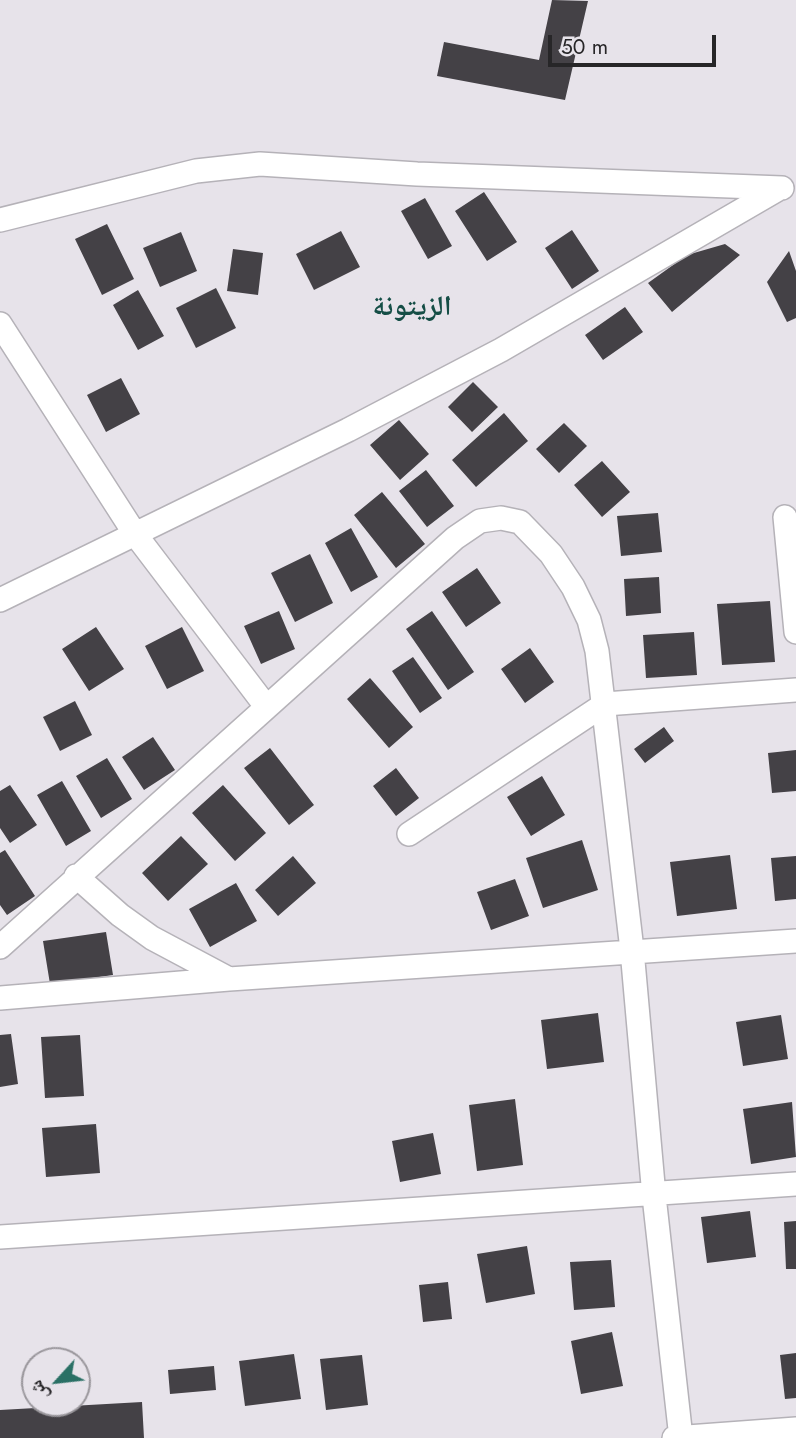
<!DOCTYPE html>
<meta charset="utf-8">
<style>
body{margin:0}
#map{position:relative;width:796px;height:1438px;overflow:hidden;background:#e7e3ea;font-family:Jost,"Noto Naskh Arabic",sans-serif}
canvas{display:block}
.north{position:absolute;left:21px;top:1347px;width:70px;height:70px;box-sizing:border-box;background:#e7e3ea;border:2px solid #9a979c;border-radius:50%;rotate:243deg;font-size:19px;font-weight:700;line-height:28px;text-align:center;color:#272628}
.north::after{content:'';display:block;margin:auto;width:24px;height:32px;background:#2a7065;clip-path:polygon(50% 0,100% 100%,50% 72%,0 100%)}
.scale{position:absolute;left:548px;top:35px;width:168px;height:32px;box-sizing:border-box;border:4px solid #272628;border-top:0;padding-left:9px;font-size:21px;line-height:24px;white-space:nowrap;color:#272628;-webkit-text-stroke:5px #e7e3ea;paint-order:stroke}
</style>
<div id="map">
<canvas width="796" height="1438"></canvas>
<div class="north">ش</div>
<div class="scale">50 m</div>
</div>
<script>
const context = document.querySelector('canvas').getContext('2d');
context.lineJoin = 'round';
function fill(path, color) {
  context.fillStyle = color;
  context.fill(path, 'evenodd');
}
function poly(rows) {
  const path = new Path2D();
  for (const r of rows) {
    path.moveTo(r[0], r[1]);
    for (let i = 2; i < r.length; i += 2) path.lineTo(r[i], r[i + 1]);
  }
  return path;
}
function strokePath(path, color, width, dash) {
  context.strokeStyle = color;
  context.lineWidth = width;
  context.lineCap = dash ? 'butt' : 'round';
  context.setLineDash(dash || []);
  context.stroke(path);
}
function label(font, color, halo, rows, align = 'center') {
  context.font = font + ' Jost,"Noto Naskh Arabic",sans-serif';
  context.lineWidth = 7;
  context.setLineDash([]);
  context.textBaseline = 'middle';
  context.strokeStyle = halo;
  context.fillStyle = color;
  for (const [text, x, y, turn = 0] of rows) {
    context.save();
    context.translate(x, y);
    context.rotate((+turn || 0) * Math.PI / 180);
    context.textAlign = isNaN(turn) ? turn : align;
    if (halo) context.strokeText(text, 0, 0);
    context.fillText(text, 0, 0);
    context.restore();
  }
}
fill(poly([
 [552,0,588,1,565,100,437,76,444,42,539,60],
 [484,192,517,242,487,261,455,211],
 [425,198,452,246,428,259,401,211],
 [107,224,134,279,102,295,75,239],
 [572,230,599,271,572,289,545,248],
 [341,231,360,267,314,290,296,254],
 [181,232,197,271,160,287,143,248],
 [725,244,740,255,672,312,648,283,687,255],
 [233,249,263,253,258,295,227,291],
 [789,251,796,271,796,318,787,322,767,282],
 [216,288,236,328,196,348,176,308],
 [138,290,164,336,138,350,113,305],
 [625,307,643,332,603,360,585,335],
 [121,378,140,414,106,432,87,395],
 [473,382,498,407,472,432,448,407],
 [504,413,528,441,476,487,452,460],
 [399,420,429,454,400,480,370,445],
 [564,423,587,446,559,473,536,449],
 [602,461,630,492,602,517,574,485],
 [426,470,454,506,427,527,399,491],
 [382,492,425,544,396,568,354,515],
 [658,513,662,552,621,556,617,516],
 [351,528,378,577,351,592,325,543],
 [310,554,333,603,295,622,271,573],
 [477,568,501,603,466,627,442,592],
 [659,577,661,613,626,616,624,579],
 [770,601,775,662,722,665,717,604],
 [279,611,295,649,261,664,244,626],
 [432,611,474,672,448,690,406,629],
 [96,627,124,669,89,691,62,649],
 [182,627,204,671,167,689,145,646],
 [694,632,697,675,646,678,643,635],
 [530,648,554,682,525,703,501,669],
 [413,657,442,698,420,713,392,671],
 [370,678,413,727,389,748,347,699],
 [75,701,92,735,60,751,43,717],
 [664,727,674,741,645,763,634,749],
 [153,737,175,770,144,790,122,757],
 [270,748,314,805,289,825,244,768],
 [796,750,796,791,772,793,768,753],
 [107,758,132,799,101,818,76,776],
 [396,768,419,798,396,816,373,786],
 [542,776,565,815,531,836,507,797],
 [62,781,91,831,66,846,37,795],
 [10,785,37,825,10,843,0,828,0,791],
 [223,785,266,833,235,861,192,813],
 [181,836,208,864,168,901,142,873],
 [582,840,598,890,543,908,526,858],
 [5,850,35,896,7,915,0,905,0,853],
 [730,855,737,909,677,916,670,862],
 [293,856,316,883,278,916,255,890],
 [796,856,796,899,775,901,771,858],
 [515,879,529,916,491,930,477,892],
 [236,883,257,921,210,947,189,909],
 [106,932,113,975,50,984,43,941],
 [598,1013,604,1062,547,1069,541,1020],
 [781,1015,788,1059,743,1066,736,1022],
 [11,1034,18,1084,0,1087,0,1035],
 [80,1035,84,1096,45,1098,41,1037],
 [515,1099,523,1165,477,1171,469,1105],
 [792,1102,796,1157,751,1164,743,1109],
 [96,1124,100,1173,46,1177,42,1128],
 [433,1133,441,1174,400,1182,392,1141],
 [750,1211,756,1257,707,1263,701,1217],
 [796,1221,796,1269,786,1269,784,1222],
 [527,1246,535,1294,486,1303,477,1254],
 [611,1260,615,1307,574,1310,570,1262],
 [448,1282,452,1319,423,1322,419,1285],
 [612,1332,623,1386,581,1394,571,1341],
 [796,1353,796,1398,785,1399,780,1355],
 [294,1354,301,1399,245,1406,239,1361],
 [362,1355,368,1405,326,1410,320,1359],
 [214,1366,216,1390,170,1394,168,1370],
 [142,1402,144,1438,0,1438,0,1410]
]), '#444146');
const minor = poly([
 [0,220,196,171,260,164,417,174,782,188],
 [0,324,135,534,265,705],
 [785,517,796,632],
 [0,600,348,430,501,350,780,188],
 [409,834,605,704,796,690],
 [76,876,120,915,152,938,229,979],
 [0,947,455,538,480,521,501,518,520,522,551,554,573,587,589,620,597,651,632,950,654,1196,681,1438],
 [0,998,229,979,796,941],
 [0,1237,796,1184],
 [674,1438,796,1429]
]);
strokePath(minor, '#b5b2b8', 26);
strokePath(minor, '#fff', 23);
label('bold 28px', '#154e46', '#e7e3ea', [
 ["الزيتونة",412,308]
]);
</script>
